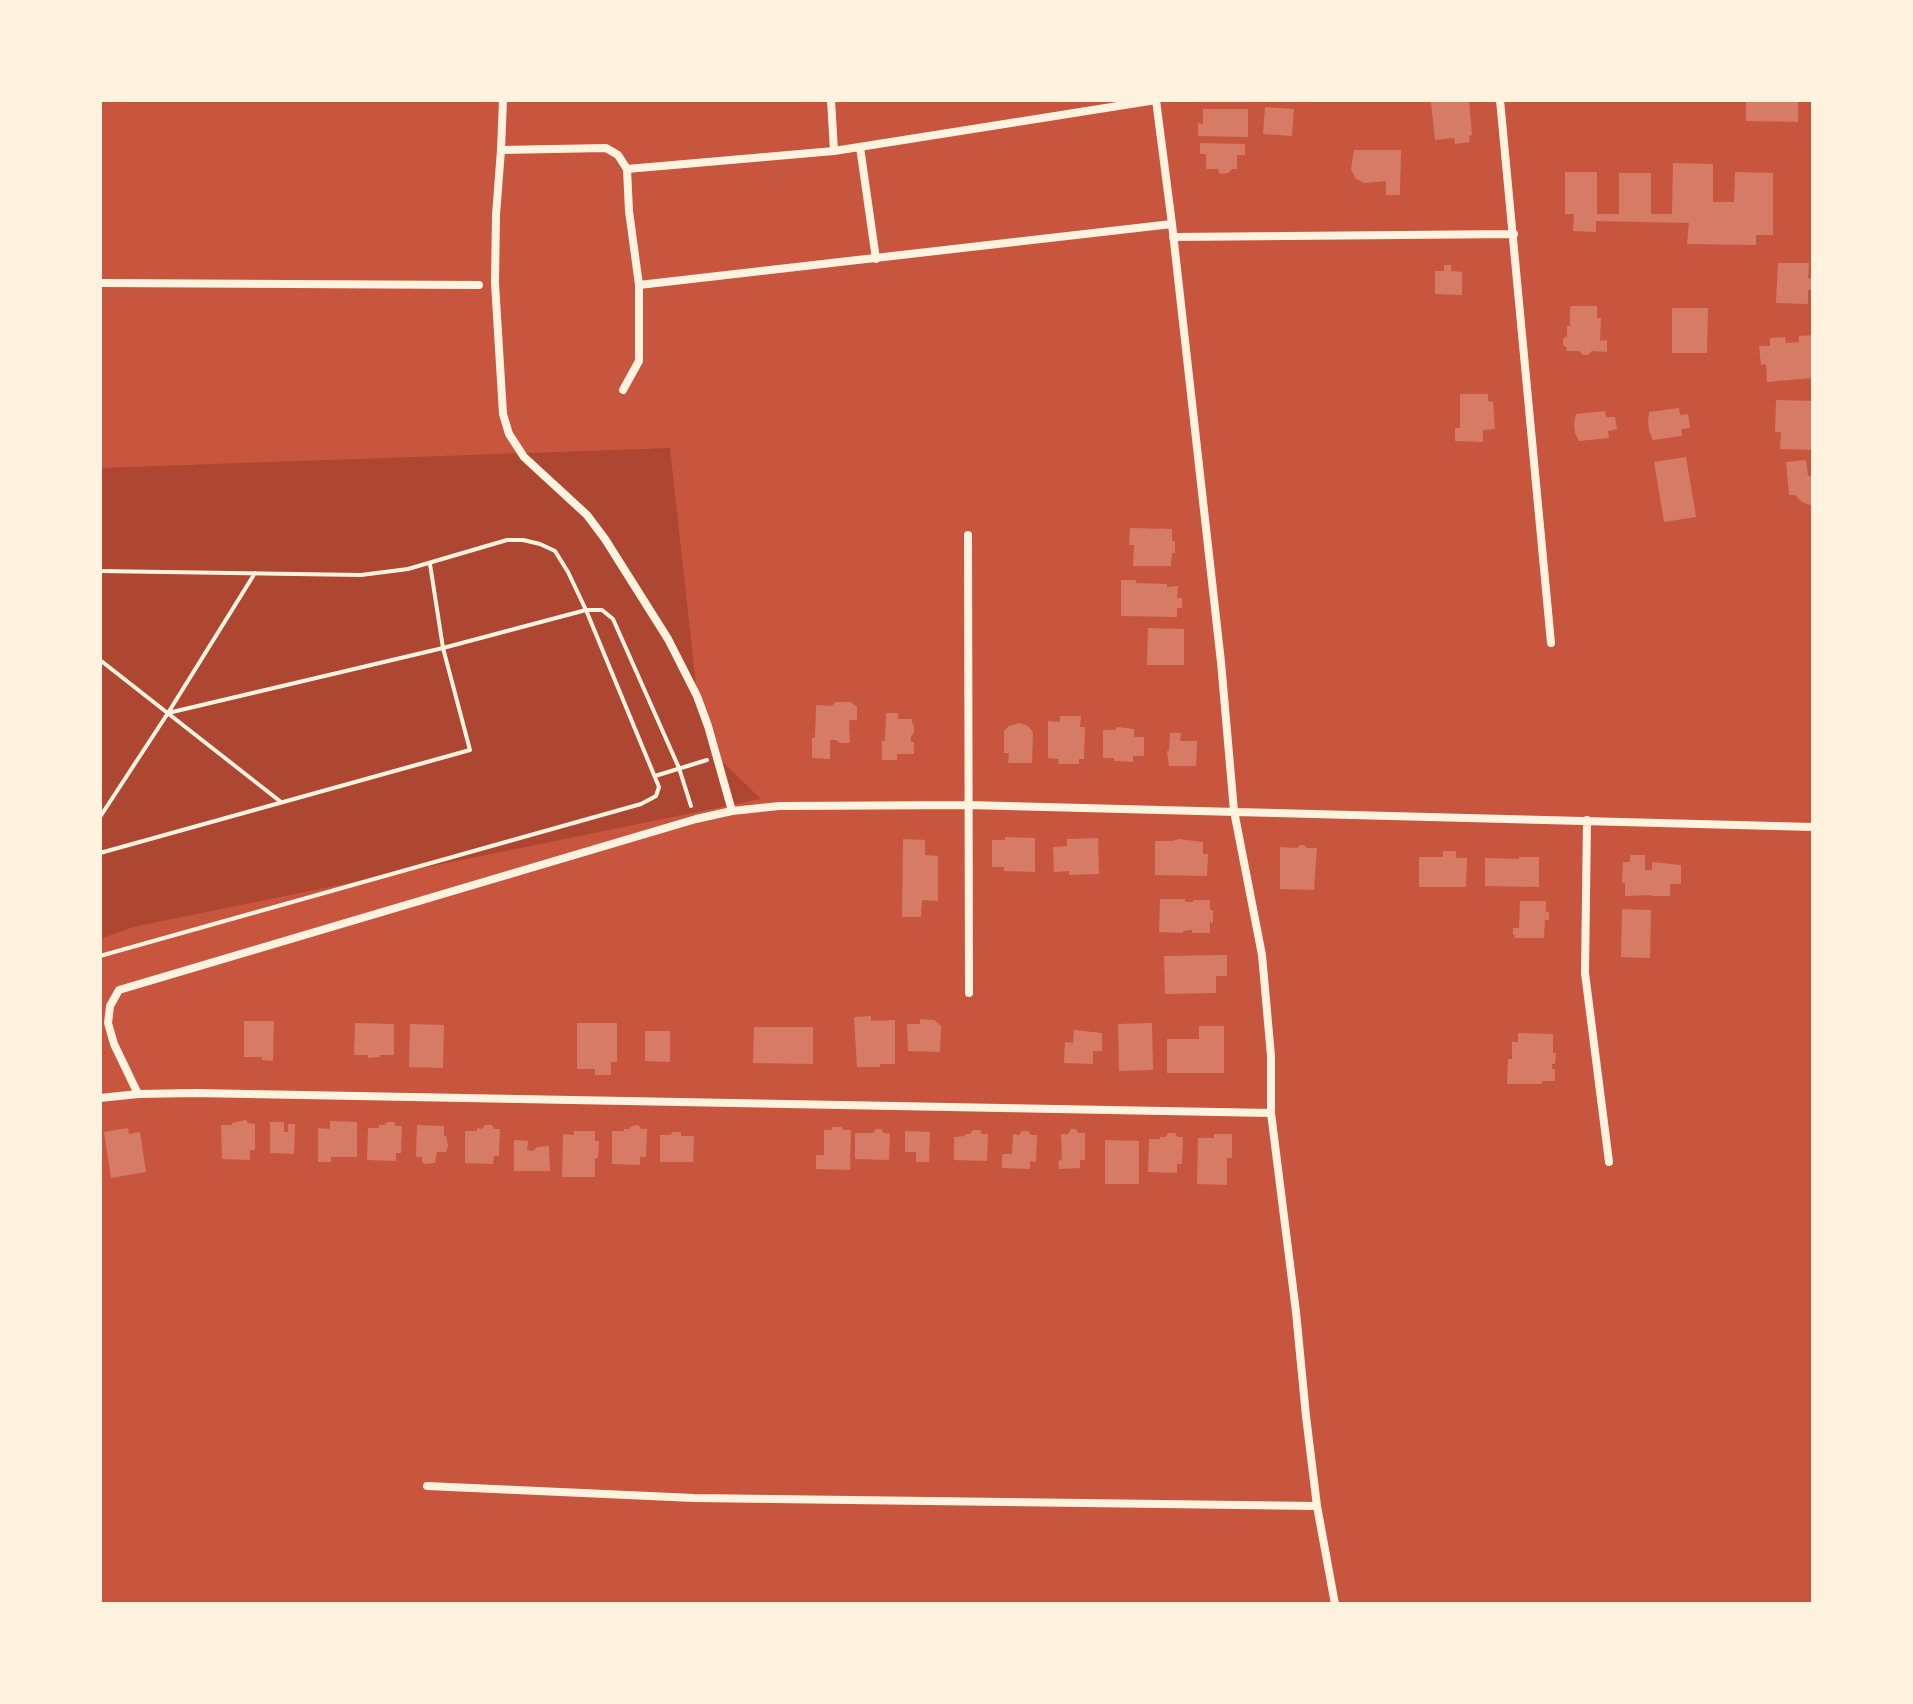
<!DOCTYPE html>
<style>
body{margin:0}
#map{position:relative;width:1913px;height:1704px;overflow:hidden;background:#c8553d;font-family:"Libre Baskerville",serif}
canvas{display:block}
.frame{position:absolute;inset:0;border:102px solid #fff3e0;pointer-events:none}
</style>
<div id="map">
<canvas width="1913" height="1704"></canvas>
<div class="frame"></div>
</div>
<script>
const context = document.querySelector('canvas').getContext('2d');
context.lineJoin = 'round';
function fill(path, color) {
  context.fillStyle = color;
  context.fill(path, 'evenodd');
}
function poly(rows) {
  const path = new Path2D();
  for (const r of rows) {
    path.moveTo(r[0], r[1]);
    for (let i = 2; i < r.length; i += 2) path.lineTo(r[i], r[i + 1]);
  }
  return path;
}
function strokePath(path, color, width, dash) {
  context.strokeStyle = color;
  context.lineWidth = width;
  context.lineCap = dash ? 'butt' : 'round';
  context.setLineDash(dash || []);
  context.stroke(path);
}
fill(poly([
 [670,448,698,702,721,760,761,799,133,927,100,939,100,468]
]), '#ae4732');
fill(poly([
 [1446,100,1469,100,1472,135,1469,136,1470,142,1455,144,1454,138,1435,140,1431,102],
 [1746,100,1798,100,1798,122,1746,121],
 [1265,107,1294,109,1292,136,1263,134],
 [1203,109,1248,109,1248,137,1198,136,1198,123,1203,124],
 [1200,143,1245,144,1245,155,1237,155,1237,169,1232,169,1228,173,1220,174,1218,169,1206,169,1206,154,1200,154],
 [1354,150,1401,150,1400,195,1386,195,1386,181,1364,183,1355,178,1351,169],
 [1673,163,1713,164,1713,202,1734,202,1735,172,1773,173,1773,235,1756,235,1756,245,1687,244,1689,223,1596,221,1596,232,1573,231,1574,214,1565,214,1565,172,1597,172,1597,214,1619,214,1619,173,1651,173,1651,214,1672,214],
 [1778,263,1809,263,1808,278,1812,278,1812,290,1808,290,1808,304,1776,303],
 [1444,265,1451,265,1451,271,1462,272,1462,295,1435,294,1435,271,1444,271],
 [1570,306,1597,306,1597,318,1601,318,1600,341,1607,340,1607,352,1592,351,1588,355,1583,355,1579,351,1566,351,1567,348,1563,345,1563,339,1567,336,1567,326,1570,326],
 [1672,308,1708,308,1707,353,1672,353],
 [1813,335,1813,378,1767,382,1766,364,1761,365,1759,346,1770,346,1770,338,1785,337,1786,343,1799,342,1799,336],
 [1460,394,1488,394,1488,401,1493,402,1495,429,1483,430,1483,442,1455,441,1455,428,1460,428],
 [1776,400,1813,401,1813,450,1780,449,1781,432,1775,432],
 [1679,408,1680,415,1688,414,1690,428,1681,429,1682,436,1653,440,1649,431,1648,421,1649,412],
 [1605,411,1606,417,1615,417,1617,429,1608,431,1609,438,1579,441,1575,433,1574,424,1576,414],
 [1686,457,1696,517,1664,522,1654,462],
 [1806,460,1808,476,1813,476,1813,506,1802,502,1795,495,1789,495,1786,462],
 [1130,528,1172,529,1172,541,1175,541,1175,553,1172,553,1171,566,1133,566,1134,545,1129,545],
 [1121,580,1136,580,1136,583,1167,584,1167,587,1178,586,1177,598,1182,598,1182,608,1177,608,1177,617,1121,616],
 [1148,628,1184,629,1184,665,1147,665],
 [835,702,851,702,857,707,857,720,849,720,850,743,840,743,836,740,830,740,830,759,812,758,812,738,815,738,816,705,832,706],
 [886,713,898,713,898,719,912,719,912,723,914,726,914,733,911,736,911,742,914,742,914,754,897,754,897,760,882,760,882,741,885,741],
 [1060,716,1081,716,1080,727,1085,727,1084,759,1079,759,1079,764,1058,764,1059,759,1048,758,1048,721,1060,722],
 [1019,723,1028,726,1033,732,1032,763,1008,763,1009,753,1004,753,1004,731,1009,726],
 [1117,727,1134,729,1134,737,1144,737,1144,756,1133,756,1133,762,1114,761,1114,758,1103,758,1103,730,1115,730],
 [1170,733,1181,733,1180,741,1197,741,1196,766,1169,766,1167,751,1169,751],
 [1005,837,1035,838,1035,872,1004,871,1004,867,992,867,992,840,1005,840],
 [1098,838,1099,874,1069,875,1069,871,1054,872,1053,847,1067,846,1067,839],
 [903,839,925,840,925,855,938,856,938,901,922,900,921,917,902,917],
 [1179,839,1203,842,1203,854,1208,854,1207,876,1155,875,1155,841,1173,841],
 [1300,845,1304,845,1307,848,1317,848,1314,890,1280,889,1280,847,1297,848],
 [1443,851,1456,851,1456,858,1467,858,1466,887,1419,887,1419,857,1443,857],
 [1630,855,1645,855,1645,870,1652,870,1652,862,1681,865,1681,884,1670,884,1670,896,1651,896,1652,895,1625,896,1625,883,1622,883,1623,862,1630,862],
 [1519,857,1539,857,1539,887,1485,886,1485,858,1519,859],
 [1160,899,1185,899,1185,902,1193,902,1193,900,1210,900,1210,910,1213,910,1213,923,1210,922,1210,933,1192,933,1192,930,1183,931,1183,933,1159,932],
 [1520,901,1546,901,1546,912,1549,912,1549,920,1545,920,1544,938,1515,938,1515,935,1513,935,1513,928,1519,928],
 [1622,909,1651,910,1650,958,1621,957],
 [1227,955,1227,976,1216,976,1216,993,1165,994,1164,956],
 [871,1016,871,1021,895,1020,895,1064,880,1064,880,1067,857,1067,854,1017],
 [920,1019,934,1020,941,1026,940,1052,908,1051,907,1024,920,1024],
 [244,1021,274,1021,273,1061,262,1060,262,1057,244,1057],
 [355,1023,394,1024,394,1055,380,1055,380,1057,368,1058,368,1055,354,1055],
 [577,1023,617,1023,617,1062,611,1062,611,1075,595,1075,595,1069,577,1069],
 [1152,1023,1153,1070,1119,1071,1118,1024],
 [410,1024,444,1025,443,1068,409,1067],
 [1199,1026,1224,1026,1224,1073,1167,1073,1167,1039,1199,1039],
 [754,1027,813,1027,813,1064,753,1063],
 [1074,1030,1102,1033,1102,1051,1093,1051,1093,1064,1064,1063,1065,1042,1073,1043],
 [645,1031,670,1031,670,1062,645,1061],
 [1518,1033,1553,1034,1553,1053,1556,1053,1555,1064,1552,1064,1552,1069,1555,1069,1555,1081,1542,1081,1542,1084,1507,1084,1508,1059,1512,1059,1512,1042,1518,1042],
 [246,1120,248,1123,255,1124,255,1150,250,1150,250,1160,222,1159,221,1125,232,1125,232,1123],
 [330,1121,357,1122,357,1157,331,1157,331,1162,318,1162,318,1128,330,1129],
 [270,1122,284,1122,284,1132,288,1132,288,1124,295,1124,294,1154,270,1153],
 [387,1122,394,1122,396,1126,402,1126,401,1153,396,1153,396,1161,367,1160,368,1128,379,1128,379,1125,385,1125],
 [417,1125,444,1126,444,1136,446,1136,448,1146,446,1152,437,1152,435,1163,425,1164,422,1162,422,1157,416,1157],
 [485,1125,492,1125,494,1129,500,1129,499,1156,494,1156,493,1164,465,1163,465,1131,477,1131,477,1128,482,1129],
 [638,1125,641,1129,647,1129,646,1157,640,1157,640,1165,612,1164,612,1131,624,1131,624,1129,629,1129,632,1126],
 [833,1127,841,1127,844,1130,851,1130,850,1170,816,1169,816,1155,824,1155,824,1130,831,1130],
 [128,1128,129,1134,140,1132,146,1172,111,1178,104,1132],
 [876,1129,881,1129,884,1133,890,1134,889,1160,855,1159,855,1133,873,1133],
 [1071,1129,1076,1129,1078,1133,1085,1133,1085,1160,1080,1160,1080,1168,1059,1169,1058,1161,1062,1160,1061,1134,1068,1134],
 [973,1130,980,1130,982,1134,988,1134,987,1161,954,1160,954,1137,965,1136,965,1134,970,1134],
 [574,1131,595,1131,595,1141,599,1141,598,1158,595,1158,595,1177,562,1177,563,1134,574,1135],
 [905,1131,930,1132,929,1162,916,1162,916,1152,905,1152],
 [1022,1131,1028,1131,1031,1135,1037,1135,1036,1162,1030,1161,1030,1169,1002,1168,1002,1154,1012,1154,1013,1134,1019,1135],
 [672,1132,681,1132,681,1136,694,1136,693,1162,660,1162,660,1135,671,1135],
 [1168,1133,1175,1133,1177,1137,1183,1137,1182,1164,1177,1164,1177,1173,1148,1172,1149,1139,1160,1139,1160,1137,1166,1137],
 [1214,1134,1232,1134,1232,1158,1227,1158,1227,1185,1197,1184,1198,1138,1214,1138],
 [514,1140,528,1141,527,1150,533,1151,537,1147,549,1146,550,1171,514,1171],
 [1105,1140,1139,1141,1139,1184,1105,1184]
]), '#d67c66');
strokePath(poly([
 [100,571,361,575,408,569,507,540,523,540,540,544,555,551,568,572,586,610,602,610,613,619,679,768,691,806],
 [100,660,281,802],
 [655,776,707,760],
 [100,817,168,713,255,573],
 [100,853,470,750,443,648,430,564],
 [100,956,641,804,656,796,659,787,586,610,443,648,168,713]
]), '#fff3e0', 4);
strokePath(poly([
 [503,100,501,150,606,148,618,155,627,169,629,211,639,285,639,361,623,390],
 [831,100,834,151],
 [1156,100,1172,224,1221,662,1234,811,1262,955,1271,1056,1271,1113,1296,1312,1306,1416,1317,1506,1335,1604],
 [1500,100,1551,643],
 [860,147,876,259],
 [501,150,496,215,495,283,503,414,509,434,524,457,587,515,605,539,668,639,697,696,708,726,732,811],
 [627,169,834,151,1156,100],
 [1173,237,1514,234],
 [100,283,479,285],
 [639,285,1172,224],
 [968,535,969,993],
 [1587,820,1585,973,1609,1162],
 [138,1094,114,1044,108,1023,110,1006,119,990,696,819,732,811,779,806,968,805,1813,827],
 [100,1098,138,1094,195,1093,1271,1113],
 [427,1486,694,1498,1317,1506]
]), '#fff3e0', 8);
</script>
